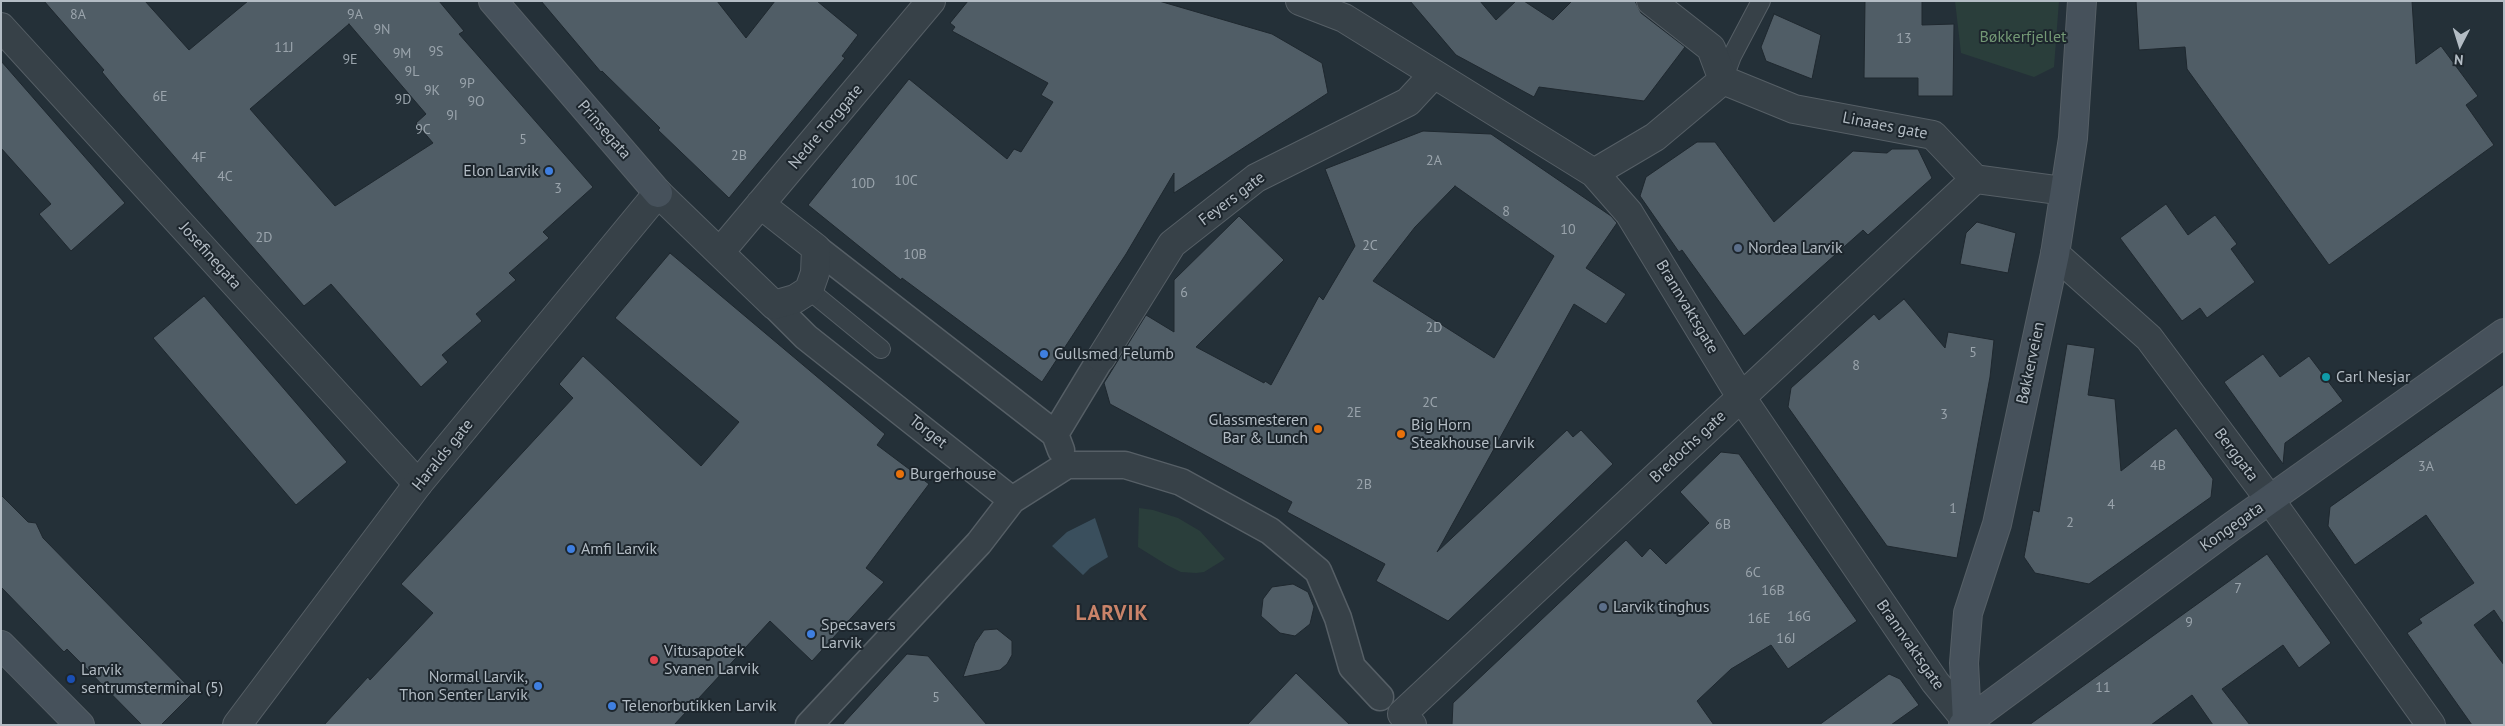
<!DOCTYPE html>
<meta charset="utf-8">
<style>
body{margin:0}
#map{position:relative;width:2505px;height:726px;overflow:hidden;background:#243038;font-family:"PT Sans",sans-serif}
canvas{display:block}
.frame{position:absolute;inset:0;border:2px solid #b3bcc4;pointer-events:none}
.north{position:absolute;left:2435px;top:20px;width:50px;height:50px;-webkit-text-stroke:4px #1d262d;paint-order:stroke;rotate:185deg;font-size:14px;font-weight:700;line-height:20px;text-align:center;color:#b3bcc4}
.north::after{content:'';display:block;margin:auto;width:18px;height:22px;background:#b3bcc4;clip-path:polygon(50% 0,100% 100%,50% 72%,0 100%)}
</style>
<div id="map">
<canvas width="2505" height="726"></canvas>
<div class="frame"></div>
<div class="north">N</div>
</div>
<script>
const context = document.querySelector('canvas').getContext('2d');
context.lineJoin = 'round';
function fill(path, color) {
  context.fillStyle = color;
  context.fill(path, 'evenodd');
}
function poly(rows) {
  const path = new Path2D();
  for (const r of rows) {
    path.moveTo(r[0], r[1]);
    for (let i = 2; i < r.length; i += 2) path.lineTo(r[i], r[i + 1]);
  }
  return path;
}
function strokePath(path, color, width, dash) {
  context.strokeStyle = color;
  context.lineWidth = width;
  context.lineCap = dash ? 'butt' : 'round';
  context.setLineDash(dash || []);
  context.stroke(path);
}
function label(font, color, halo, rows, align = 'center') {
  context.font = font + ' "PT Sans",sans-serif';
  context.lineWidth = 4;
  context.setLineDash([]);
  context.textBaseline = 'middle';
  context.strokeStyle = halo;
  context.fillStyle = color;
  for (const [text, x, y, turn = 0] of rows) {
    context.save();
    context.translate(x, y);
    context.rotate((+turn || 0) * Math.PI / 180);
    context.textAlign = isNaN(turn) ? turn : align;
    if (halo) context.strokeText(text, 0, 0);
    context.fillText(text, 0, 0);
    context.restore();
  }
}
fill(poly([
 [1955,1,2059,1,2054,67,2034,77,1961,53],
 [1139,508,1153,510,1178,518,1200,531,1225,559,1204,572,1196,573,1181,572,1167,565,1138,547]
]), '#2a3e3b');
fill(poly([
 [1095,518,1108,557,1090,568,1083,575,1052,546,1067,532]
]), '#3a4f5d');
const building = poly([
 [44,1,145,1,189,50,248,1,439,1,464,31,459,34,593,187,543,232,549,238,509,273,516,280,476,314,482,321,442,355,448,362,421,387,331,284,304,306,121,95,102,72,104,70,44,1],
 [349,24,426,114,416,123,433,143,335,206,250,109,349,24],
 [541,1,717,1,746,38,775,1,817,1,858,35,842,56,845,58,729,198,658,130,660,128,602,71,601,72,541,1],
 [968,1,1159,1,1272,34,1322,63,1328,93,1174,193,1174,173,1126,254,1042,382,902,278,901,280,808,205,909,79,1007,159,1014,149,1021,152,1053,102,1041,95,1048,83,952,31,955,27,950,23,968,1],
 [1410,1,1480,1,1496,20,1516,1,1524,1,1553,20,1572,1,1635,1,1641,13,1685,47,1644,101,1539,87,1534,97,1456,55,1410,1],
 [1865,1,1922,1,1922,25,1954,24,1953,96,1918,96,1918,78,1864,78,1865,1],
 [2136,1,2412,1,2416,64,2441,46,2478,96,2466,105,2494,145,2329,265,2187,69,2185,47,2139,50,2136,1],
 [1774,14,1821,35,1812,79,1766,61,1761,47,1774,14],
 [1,61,125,203,71,251,39,214,51,204,1,148,1,61],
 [1423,131,1491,134,1611,216,1617,223,1586,268,1626,294,1606,324,1574,304,1437,552,1567,430,1573,437,1581,430,1613,464,1448,621,1376,581,1385,564,1287,512,1292,502,1110,404,1104,383,1146,315,1174,332,1174,280,1239,216,1284,260,1196,347,1264,383,1265,381,1271,385,1319,296,1323,300,1355,246,1325,169,1423,131],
 [1455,186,1554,256,1494,358,1373,281,1415,227,1455,186],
 [1697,142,1715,142,1774,222,1853,151,1887,153,1892,149,1918,149,1932,178,1868,235,1863,230,1744,336,1682,250,1679,252,1640,196,1646,177,1697,142],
 [2166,204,2188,235,2215,215,2237,244,2231,249,2255,282,2207,318,2200,308,2182,321,2120,238,2166,204],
 [1977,222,2016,233,2008,273,1960,264,1966,233,1977,222],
 [670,253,885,434,877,445,929,484,866,568,884,582,812,661,770,621,674,725,324,725,368,677,370,680,433,613,401,584,573,398,559,384,583,356,701,466,739,422,615,318,670,253],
 [204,296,347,462,296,505,153,338,204,296],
 [1904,299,1945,348,1948,332,1994,340,1990,377,1957,558,1887,546,1788,407,1791,388,1874,314,1879,320,1904,299],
 [2067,344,2095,348,2088,395,2115,399,2121,471,2176,428,2213,479,2211,497,2089,584,2035,573,2024,557,2033,510,2039,512,2067,344],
 [2263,354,2280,377,2309,356,2343,401,2285,443,2283,464,2224,382,2263,354],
 [2504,384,2504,625,2494,610,2474,625,2504,665,2504,725,2472,725,2407,633,2422,623,2419,619,2474,583,2426,515,2355,565,2328,526,2330,507,2504,384],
 [1721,452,1739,454,1857,621,1788,669,1771,645,1731,669,1697,701,1714,725,1452,725,1453,703,1626,540,1642,557,1650,548,1666,564,1709,523,1680,492,1721,452],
 [1,495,28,522,36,523,43,538,194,692,161,725,142,725,67,649,64,652,1,587,1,495],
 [2267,554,2331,643,2299,668,2283,645,2222,689,2250,725,2213,725,2192,695,2151,725,2029,725,2267,554],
 [1293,584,1308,592,1314,607,1310,624,1295,636,1280,633,1261,616,1263,599,1272,587,1293,584],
 [997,629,1012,641,1012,655,1007,664,1000,670,963,677,975,643,984,630,997,629],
 [907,654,928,656,987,725,842,725,907,654],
 [1296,673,1350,725,1247,725,1296,673],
 [1889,674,1900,679,1919,705,1891,725,1819,725,1889,674]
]);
fill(building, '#505d66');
strokePath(building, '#1f282f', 1);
const service = poly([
 [1723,80,1732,56,1761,1],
 [809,290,881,349]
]);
const pedestrian = poly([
 [816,248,1055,434],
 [774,305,806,337,1012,500,979,543,809,725],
 [1061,450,1055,434,1101,358],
 [1012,500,1067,465,1125,465,1181,482,1270,531,1318,571,1338,618,1352,667,1380,697]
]);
const minor = poly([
 [1300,1,1344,18,1594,173,1629,213,1741,397,1935,682,1970,725],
 [1651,1,1711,48,1723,80],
 [1,27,418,484],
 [1723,80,1794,109,1933,135,1975,179,2064,191],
 [1594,173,1655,137,1723,80],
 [658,193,774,305,795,299,809,290,815,273,816,248,760,204],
 [720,252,931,1],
 [2055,254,2149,338,2270,500,2431,725],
 [1101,358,1172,244,1256,178,1408,102,1433,75],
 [1412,725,1402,714,1975,179]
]);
const tertiary = poly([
 [237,725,418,484,658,193]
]);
const secondary = poly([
 [493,1,658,193],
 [1,645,80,725],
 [1967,721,1964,663,1968,613,1997,524,2055,254,2073,138,2082,1],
 [1963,725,2231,527,2504,333]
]);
strokePath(service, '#565f66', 20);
strokePath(pedestrian, '#565f66', 29);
strokePath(minor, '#565f66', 30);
strokePath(tertiary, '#565f66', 30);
strokePath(secondary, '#565f66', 30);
strokePath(service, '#374148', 18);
strokePath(pedestrian, '#374148', 26);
strokePath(minor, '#374148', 28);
strokePath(tertiary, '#374148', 28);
strokePath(secondary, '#46515b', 28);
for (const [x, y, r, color] of [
 [549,171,5,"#3f7fe0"],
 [1738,248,5,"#5c6f8a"],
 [1044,354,5,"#3f7fe0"],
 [2326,377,5,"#0f9aa8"],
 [1318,429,5,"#e8710a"],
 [1401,434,5,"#e8710a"],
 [900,474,5,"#e8710a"],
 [571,549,5,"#3f7fe0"],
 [1603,607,5,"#5c6f8a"],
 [811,634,5,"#3f7fe0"],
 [654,660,5,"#e0444e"],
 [71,679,5,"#1a4fb4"],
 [538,686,5,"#3f7fe0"],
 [612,706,5,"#3f7fe0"]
]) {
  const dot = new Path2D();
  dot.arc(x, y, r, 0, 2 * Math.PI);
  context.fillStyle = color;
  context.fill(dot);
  strokePath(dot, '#1d262d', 2);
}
label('14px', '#9aa4ac', null, [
 ["8A",78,15],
 ["9A",355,15],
 ["9N",382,30],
 ["13",1904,39],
 ["11J",284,48],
 ["9S",436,52],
 ["9M",402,54],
 ["9E",350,60],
 ["9L",412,72],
 ["9P",467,84],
 ["9K",432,91],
 ["6E",160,97],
 ["9D",403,100],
 ["9O",476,102],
 ["9I",452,116],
 ["9C",423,130],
 ["5",523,140],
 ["2B",739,156],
 ["4F",199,158],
 ["2A",1434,161],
 ["4C",225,177],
 ["10C",906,181],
 ["10D",863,184],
 ["3",558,189],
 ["8",1506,212],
 ["10",1568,230],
 ["2D",264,238],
 ["2C",1370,246],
 ["10B",915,255],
 ["6",1184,293],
 ["2D",1434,328],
 ["5",1973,353],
 ["8",1856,366],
 ["2C",1430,403],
 ["2E",1354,413],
 ["3",1944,415],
 ["4B",2158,466],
 ["3A",2426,467],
 ["2B",1364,485],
 ["4",2111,505],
 ["1",1953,509],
 ["2",2070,523],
 ["6B",1723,525],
 ["6C",1753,573],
 ["7",2238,589],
 ["16B",1773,591],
 ["16G",1799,617],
 ["16E",1759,619],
 ["9",2189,623],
 ["16J",1786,639],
 ["11",2103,688],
 ["5",936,698]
]);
label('16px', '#739875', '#1d262d', [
 ["Bøkkerfjellet",2023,37]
]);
label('16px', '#b3bcc4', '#1d262d', [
 ["Linaaes gate",1885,126,11],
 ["Nedre Torggate",826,127,-50],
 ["Prinsegata",604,130,49],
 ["Feyers gate",1232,199,-37],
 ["Josefinegata",210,256,48],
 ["Brannvaktsgate",1687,307,59],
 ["Bøkkerveien",2031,363,-78],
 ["Torget",928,432,38],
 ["Bredochs gate",1688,447,-43],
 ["Haralds gate",443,455,-51],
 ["Berggata",2236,455,53],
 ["Kongegata",2232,527,-35],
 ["Brannvaktsgate",1910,645,55]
]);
label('16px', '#b3bcc4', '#1d262d', [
 ["Elon Larvik",539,171,"right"],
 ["Nordea Larvik",1748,248],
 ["Gullsmed Felumb",1054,354],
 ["Carl Nesjar",2336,377],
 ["Glassmesteren",1308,420,"right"],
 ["Bar & Lunch",1308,438,"right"],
 ["Big Horn",1411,425],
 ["Steakhouse Larvik",1411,443],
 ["Burgerhouse",910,474],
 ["Amfi Larvik",581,549],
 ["Larvik tinghus",1613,607],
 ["Specsavers",821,625],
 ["Larvik",821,643],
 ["Vitusapotek",664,651],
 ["Svanen Larvik",664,669],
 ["Larvik",81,670],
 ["sentrumsterminal (5)",81,688],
 ["Normal Larvik,",528,677,"right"],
 ["Thon Senter Larvik",528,695,"right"],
 ["Telenorbutikken Larvik",622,706]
], 'left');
context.letterSpacing = '1px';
label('bold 21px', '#c98369', '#1d262d', [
 ["LARVIK",1112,614]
]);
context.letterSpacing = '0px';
</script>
